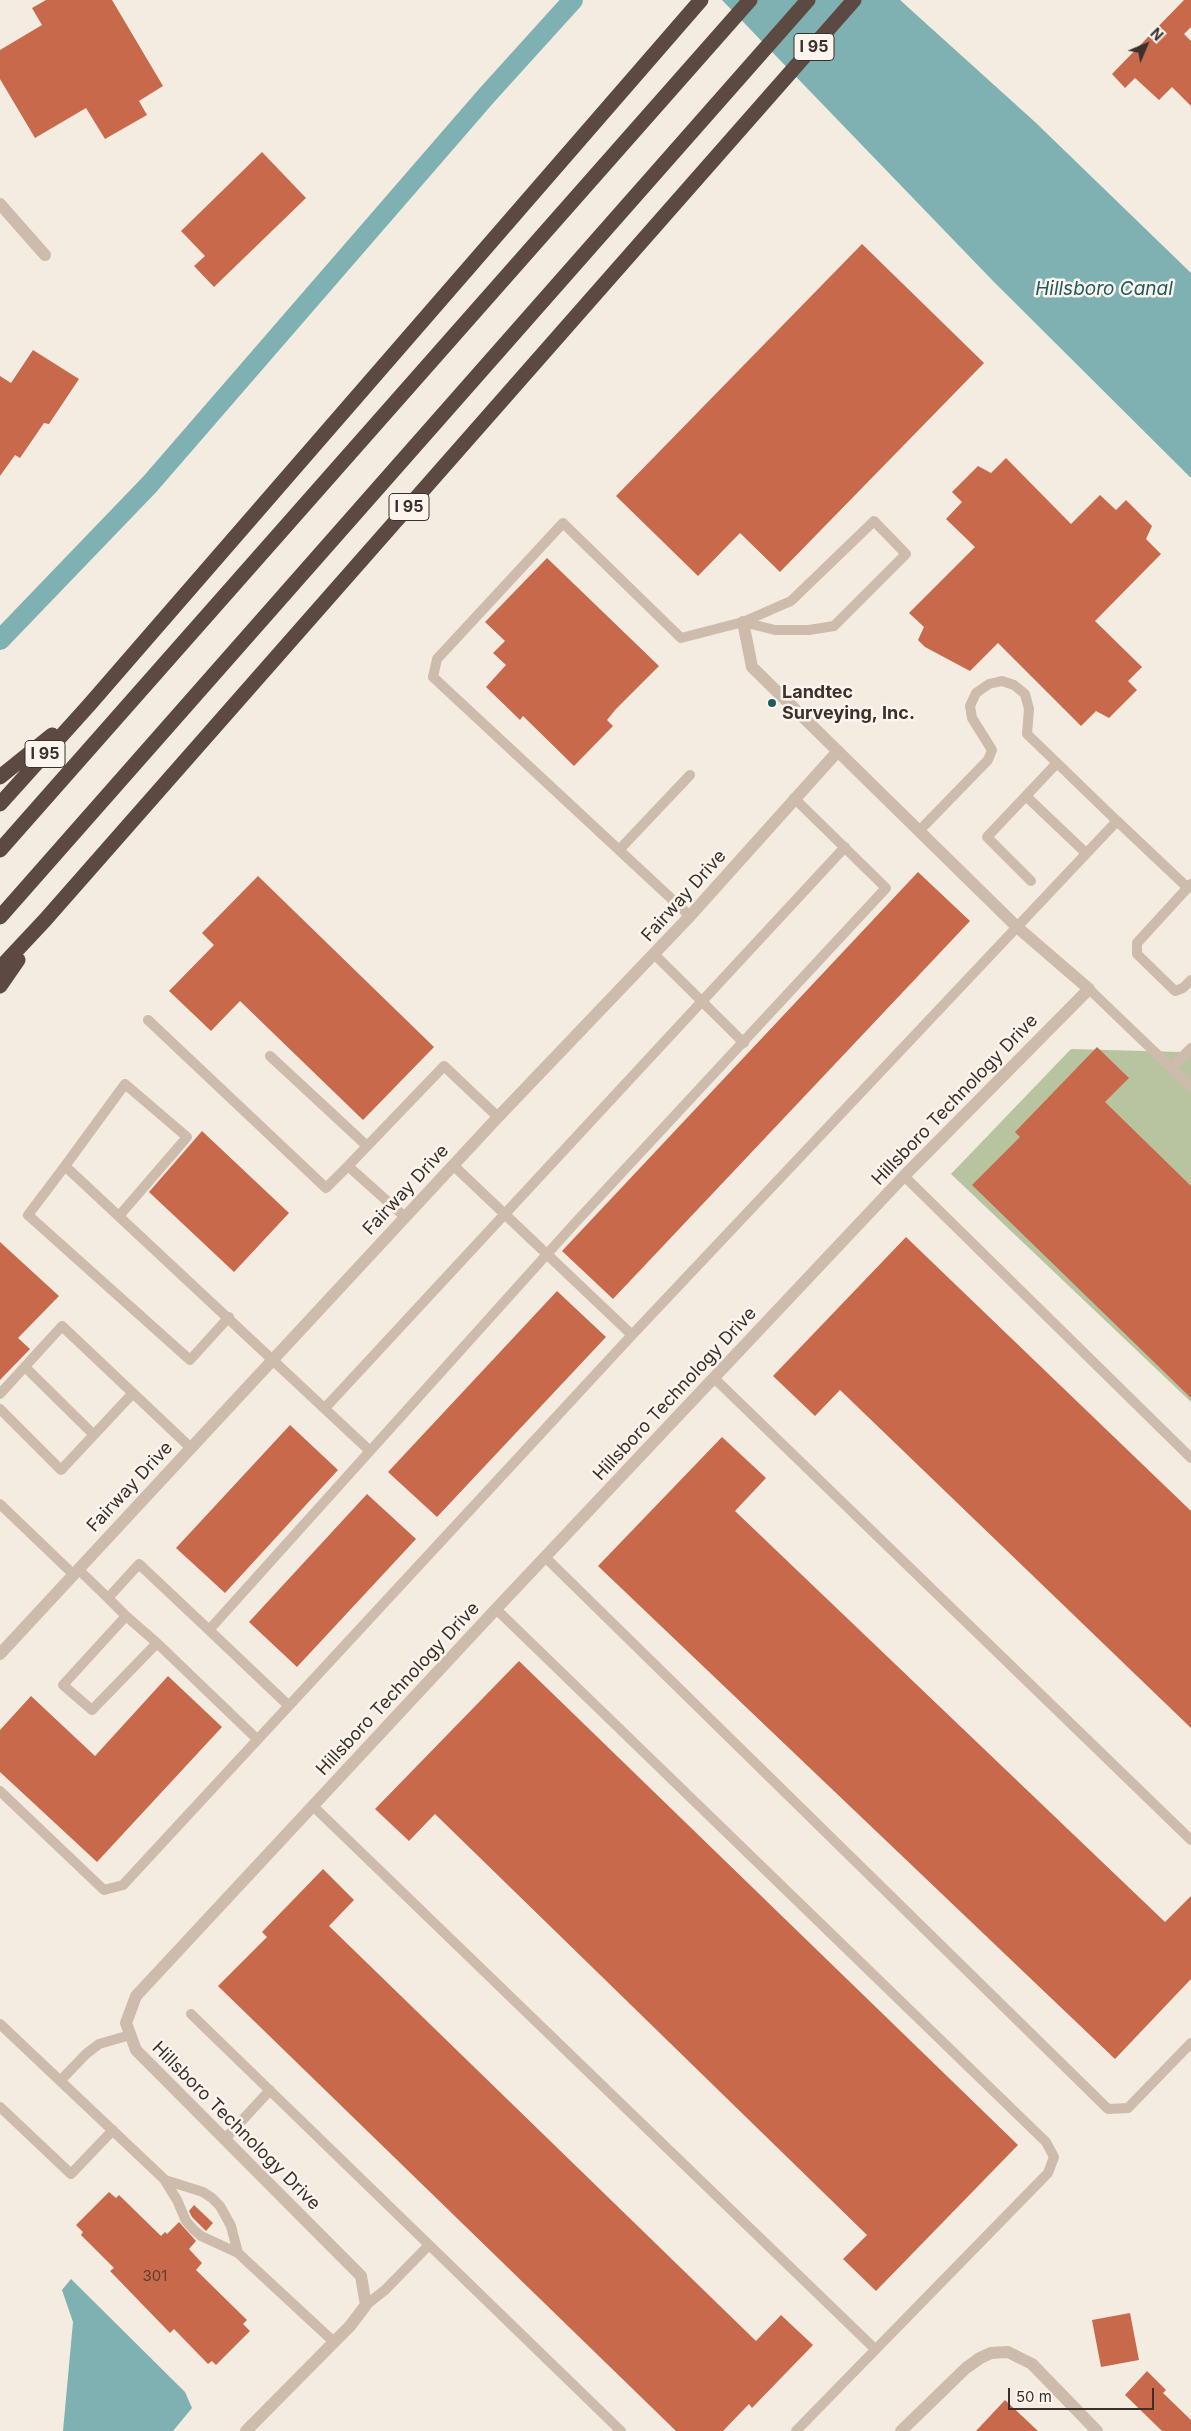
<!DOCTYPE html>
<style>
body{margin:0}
#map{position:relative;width:1191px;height:2431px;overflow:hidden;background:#f4ebe1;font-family:Inter,sans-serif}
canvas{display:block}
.north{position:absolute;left:1121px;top:20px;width:50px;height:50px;-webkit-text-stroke:4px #fbf5ee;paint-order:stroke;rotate:45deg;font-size:14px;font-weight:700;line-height:20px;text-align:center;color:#3b302b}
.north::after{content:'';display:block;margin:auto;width:18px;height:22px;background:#3b302b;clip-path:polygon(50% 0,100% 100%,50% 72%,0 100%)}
.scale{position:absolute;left:1008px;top:2388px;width:146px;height:22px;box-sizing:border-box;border:2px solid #3b302b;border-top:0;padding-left:6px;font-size:15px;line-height:18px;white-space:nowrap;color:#3b302b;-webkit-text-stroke:4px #fbf5ee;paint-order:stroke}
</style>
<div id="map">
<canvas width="1191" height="2431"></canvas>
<div class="north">N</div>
<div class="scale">50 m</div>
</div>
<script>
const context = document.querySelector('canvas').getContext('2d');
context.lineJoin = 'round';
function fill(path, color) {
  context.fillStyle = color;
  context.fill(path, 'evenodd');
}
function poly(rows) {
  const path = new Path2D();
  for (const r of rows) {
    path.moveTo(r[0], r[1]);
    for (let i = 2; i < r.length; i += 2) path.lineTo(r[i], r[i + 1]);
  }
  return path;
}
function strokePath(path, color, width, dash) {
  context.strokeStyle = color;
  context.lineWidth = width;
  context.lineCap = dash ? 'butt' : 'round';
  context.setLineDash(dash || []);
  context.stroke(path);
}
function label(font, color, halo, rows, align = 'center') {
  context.font = font + ' Inter,sans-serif';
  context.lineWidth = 5;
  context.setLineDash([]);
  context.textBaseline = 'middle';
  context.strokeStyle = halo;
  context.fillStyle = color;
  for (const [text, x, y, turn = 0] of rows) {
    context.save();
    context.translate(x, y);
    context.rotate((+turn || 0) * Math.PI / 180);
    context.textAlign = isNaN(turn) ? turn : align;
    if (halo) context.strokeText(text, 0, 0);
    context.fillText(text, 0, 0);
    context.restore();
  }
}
fill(poly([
 [1191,1043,1191,1402,951,1174,1071,1049,1181,1052]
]), '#b8c4a0');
fill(poly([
 [722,0,900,0,1035,122,1191,273,1191,478,994,282],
 [71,2279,185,2392,192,2408,173,2431,63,2431,73,2322,62,2290]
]), '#7fb0b2');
strokePath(poly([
 [0,640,150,484,487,95,573,0]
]), '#7fb0b2', 20);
fill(poly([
 [46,0,112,0,163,86,139,101,147,115,105,139,86,108,35,138,0,79,0,50,42,25,32,8],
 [1184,0,1191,0,1191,27,1184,34,1191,41,1191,106,1172,87,1159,100,1135,78,1125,88,1112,74],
 [262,152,306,198,214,287,194,266,205,256,181,231],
 [862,244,984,363,780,572,740,533,698,576,616,496],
 [33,350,79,379,49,424,44,423,20,458,15,455,0,476,0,376,11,383],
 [1006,458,1071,524,1100,495,1116,510,1126,500,1152,526,1146,539,1161,554,1095,621,1142,667,1128,681,1137,690,1109,718,1096,711,1081,726,998,643,970,671,925,647,918,640,924,627,909,613,975,547,946,519,962,502,952,492,978,466,991,473],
 [547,558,659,666,616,709,607,720,613,726,574,766,523,716,520,720,486,687,506,665,493,653,505,641,485,622],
 [918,872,970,921,613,1299,562,1251],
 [258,876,434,1047,363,1120,240,1001,211,1031,169,991,214,945,202,933],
 [1097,1047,1129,1078,1105,1102,1191,1186,1191,1398,972,1185,1020,1137,1015,1132],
 [202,1131,289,1213,234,1272,149,1192],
 [906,1237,1191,1511,1191,1728,840,1390,815,1416,773,1376],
 [0,1242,59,1296,18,1338,30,1349,0,1380],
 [557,1291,606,1337,437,1517,388,1472],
 [290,1425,338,1470,225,1593,176,1548],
 [722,1437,766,1478,735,1511,1165,1922,1191,1896,1191,1979,1115,2059,598,1566],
 [367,1494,416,1539,297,1667,249,1622],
 [519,1661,1018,2145,876,2291,843,2259,867,2235,435,1814,409,1841,375,1809],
 [168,1676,222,1727,97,1862,0,1772,0,1730,31,1696,95,1756],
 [323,1869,354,1900,329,1926,756,2341,781,2315,813,2345,752,2408,749,2404,723,2431,676,2431,218,1986,267,1937,262,1932],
 [109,2192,116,2198,119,2195,161,2236,165,2232,167,2234,179,2222,196,2241,189,2249,202,2263,196,2270,247,2320,243,2324,250,2331,216,2365,212,2361,208,2364,174,2329,170,2333,110,2271,114,2268,81,2235,83,2232,76,2225],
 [194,2205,213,2223,206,2231,192,2217,189,2211],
 [1130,2313,1139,2360,1101,2367,1092,2320],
 [1147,2371,1166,2390,1163,2393,1191,2420,1191,2431,1162,2431,1125,2395],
 [1005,2400,1038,2431,976,2431]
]), '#c8694b');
strokePath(poly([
 [1026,796,1086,853],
 [1117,821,1188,888],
 [619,850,690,775],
 [1031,881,987,837,1057,763],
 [1191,884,1137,943,1137,954,1175,991,1183,988,1191,980],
 [690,916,433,677,437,659,563,523,681,638,743,622,775,630,809,630,834,626,906,554,874,521,791,601,743,622],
 [654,954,744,1043],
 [1089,989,1191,1087],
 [148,1020,326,1188,348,1166],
 [270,1056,367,1146],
 [1171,1068,1191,1048],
 [453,1165,632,1335],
 [65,1166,28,1215,190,1360,229,1317],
 [904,1176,1191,1458],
 [119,1216,187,1137,125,1084,65,1166,370,1451],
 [405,1217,348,1166,444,1066,498,1117],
 [25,1367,94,1435],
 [714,1378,1191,1840],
 [0,1394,62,1326,191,1448],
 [325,1408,845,847],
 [0,1409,61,1470,133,1393],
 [0,1504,73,1574],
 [545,1557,1108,2109,1128,2108,1191,2043],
 [78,1569,108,1598,139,1564,209,1630,575,1223,886,888,794,798],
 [108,1598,126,1616,63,1685,92,1710,157,1643,126,1616],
 [496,1609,1046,2142,1054,2157,1048,2173,796,2431],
 [209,1630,288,1705],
 [157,1643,257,1739],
 [0,1791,104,1890,123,1885,632,1335,1117,821,1027,734,1029,709,1025,694,1014,685,1002,681,989,684,976,693,970,706,972,718,992,750,988,760,919,831],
 [313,1806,875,2349],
 [191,2014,621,2431],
 [0,2024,164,2179,177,2200,186,2221,193,2229,201,2236,238,2253,334,2342],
 [60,2081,86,2054,99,2044,130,2035],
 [0,2107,71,2174,113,2130],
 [225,2139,270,2090],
 [165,2180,203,2192,212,2198,220,2206,231,2226,238,2253],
 [366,2305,385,2290,429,2245]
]), '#cdbbac', 10);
strokePath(poly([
 [0,204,45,255],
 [0,1654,498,1117,690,916,838,751],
 [246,2431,350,2326,366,2305,361,2276,136,2050,126,2023,136,1996,496,1609,904,1176,1089,989,1017,927,752,667,743,622],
 [901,2431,966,2368,980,2358,991,2353,1008,2352,1032,2364,1097,2431]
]), '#cdbbac', 12);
strokePath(poly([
 [0,777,52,735],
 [0,804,90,704,701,0],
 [0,850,750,0],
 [0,917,808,0],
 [0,968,45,920,854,0],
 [0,986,18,960]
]), '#5c4a42', 15);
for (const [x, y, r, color] of [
 [772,703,5,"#1f5a5e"]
]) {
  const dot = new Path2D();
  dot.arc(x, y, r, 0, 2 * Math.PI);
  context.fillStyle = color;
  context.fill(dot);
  strokePath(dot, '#fbf5ee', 2);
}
label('15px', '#5e3e33', null, [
 ["301",155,2276]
]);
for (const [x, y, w] of [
 [814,47,40],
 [409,507,40],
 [45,754,40]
]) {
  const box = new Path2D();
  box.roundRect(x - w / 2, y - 13.5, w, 27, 4);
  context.fillStyle = '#fbf5ee';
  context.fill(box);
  strokePath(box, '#3b302b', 1);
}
label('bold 16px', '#3b302b', null, [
 ["I 95",814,47],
 ["I 95",409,507],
 ["I 95",45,754]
]);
label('bold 18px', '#3b302b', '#fbf5ee', [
 ["Landtec",782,693],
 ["Surveying, Inc.",782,714]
], 'left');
label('18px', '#3b302b', '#fbf5ee', [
 ["Fairway Drive",684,896,-48],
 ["Hillsboro Technology Drive",955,1100,-46],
 ["Fairway Drive",406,1190,-47],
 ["Hillsboro Technology Drive",675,1394,-47],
 ["Fairway Drive",130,1487,-47],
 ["Hillsboro Technology Drive",398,1689,-47],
 ["Hillsboro Technology Drive",236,2126,45]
]);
label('italic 19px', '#1f5a5e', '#fbf5ee', [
 ["Hillsboro Canal",1104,289]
]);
</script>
